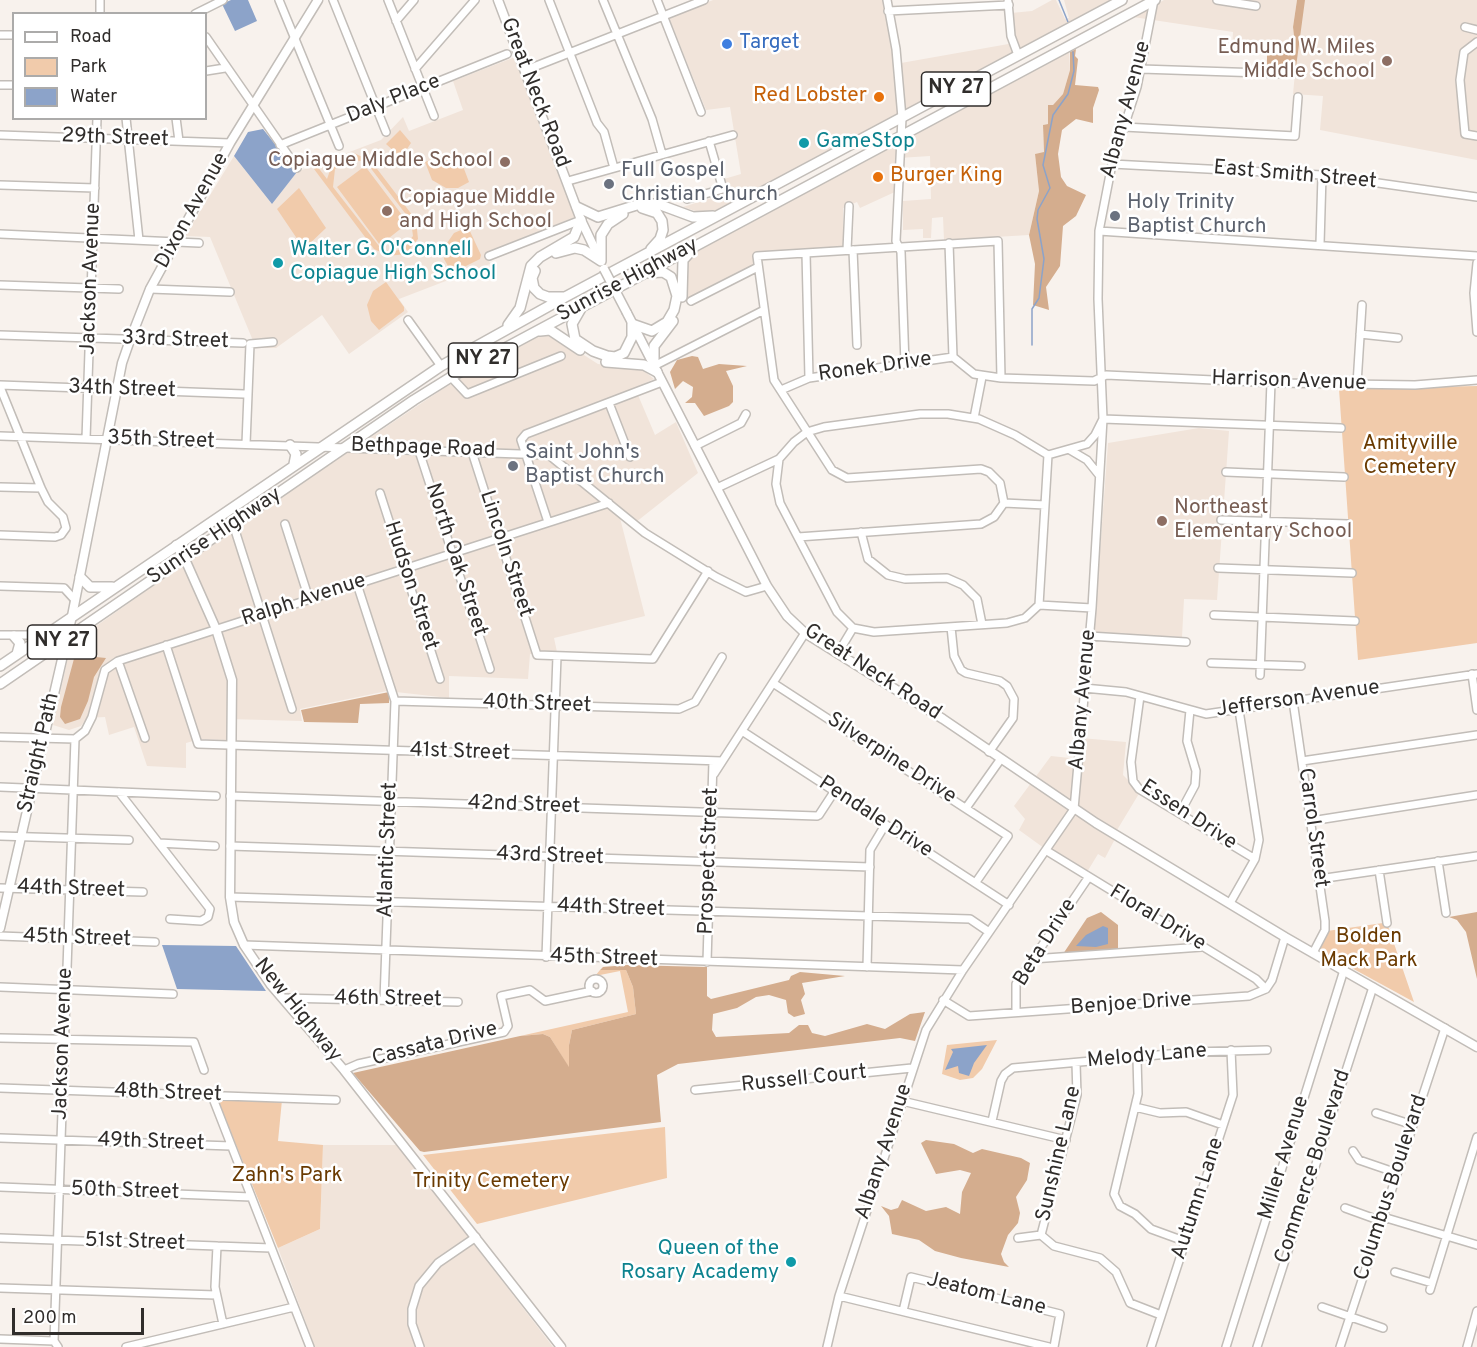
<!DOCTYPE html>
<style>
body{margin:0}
#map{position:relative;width:1477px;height:1347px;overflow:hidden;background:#f8f2ed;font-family:Overpass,sans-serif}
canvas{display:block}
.legend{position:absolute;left:12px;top:12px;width:195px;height:108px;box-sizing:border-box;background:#fff;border:2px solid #acabaa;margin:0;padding:8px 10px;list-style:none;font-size:18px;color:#302d2b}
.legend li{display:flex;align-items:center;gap:12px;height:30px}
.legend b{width:30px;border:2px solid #acabaa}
.scale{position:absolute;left:12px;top:1308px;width:132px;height:27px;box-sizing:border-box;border:3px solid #302d2b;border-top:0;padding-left:8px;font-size:18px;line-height:21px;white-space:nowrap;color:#302d2b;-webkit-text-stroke:4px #fff;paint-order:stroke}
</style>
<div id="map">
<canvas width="1477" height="1347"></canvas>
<ul class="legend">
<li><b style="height:8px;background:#fff"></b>Road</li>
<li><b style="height:16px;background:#f1cbab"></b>Park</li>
<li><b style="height:16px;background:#8ca3c9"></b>Water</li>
</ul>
<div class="scale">200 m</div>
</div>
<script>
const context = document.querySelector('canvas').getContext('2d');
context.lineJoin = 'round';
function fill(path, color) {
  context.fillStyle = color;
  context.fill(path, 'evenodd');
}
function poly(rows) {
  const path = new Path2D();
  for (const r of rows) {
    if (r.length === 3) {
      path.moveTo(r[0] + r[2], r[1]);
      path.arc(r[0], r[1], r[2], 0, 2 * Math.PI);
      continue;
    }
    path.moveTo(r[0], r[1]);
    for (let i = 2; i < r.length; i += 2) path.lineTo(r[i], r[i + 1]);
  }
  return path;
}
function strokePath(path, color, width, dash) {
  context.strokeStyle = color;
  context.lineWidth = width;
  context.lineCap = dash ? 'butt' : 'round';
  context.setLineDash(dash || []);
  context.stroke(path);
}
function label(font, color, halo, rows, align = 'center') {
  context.font = font + ' Overpass,sans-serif';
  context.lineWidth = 5;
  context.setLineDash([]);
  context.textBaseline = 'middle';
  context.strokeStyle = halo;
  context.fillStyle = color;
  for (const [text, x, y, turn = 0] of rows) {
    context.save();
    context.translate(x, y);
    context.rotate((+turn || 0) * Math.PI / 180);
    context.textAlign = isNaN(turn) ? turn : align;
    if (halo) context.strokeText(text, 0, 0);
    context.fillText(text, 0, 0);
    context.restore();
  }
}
fill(poly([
 [713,0,889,0,901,63,1014,43,1011,13,1032,11,1052,0,1056,0,1065,19,1069,18,1064,0,1115,0,708,215,683,207,727,193,724,179,741,174,730,107,706,110,669,18],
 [1164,0,1297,0,1293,27,1295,45,1293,49,1232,47,1233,32,1133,17],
 [1302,0,1477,0,1477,160,1320,130,1323,96,1293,94],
 [1069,49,1070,70,1063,94,1053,105,1048,124,1043,125,1044,153,1035,154,1039,191,1029,235,944,240,943,217,932,218,931,238,923,238,923,229,903,230,903,201,931,199,930,156,899,158,897,191,860,208,857,202,843,208,843,248,756,254,757,267,686,300,688,256],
 [515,57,575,217,487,252,490,264,399,299,408,312,349,354,322,315,276,348,256,348,210,237,185,236,234,156,272,204,297,172,381,140,403,117,409,131,463,110,453,81],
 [541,334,551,334,598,364,643,370,654,379,635,388,655,435,676,422,698,473,631,526,620,518,645,616,554,638,557,652,530,654,528,679,449,676,449,698,387,691,300,709,302,721,228,719,227,740,200,739,186,743,186,768,147,766,134,727,109,735,105,717,87,718,81,726,69,730,53,725,71,644,216,541,444,388],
 [1199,428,1229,431,1217,600,1184,599,1182,637,1094,633,1108,443],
 [1081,738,1126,742,1123,775,1140,792,1114,835,1116,837,1105,858,1098,854,1084,877,1019,830,1025,819,1014,806,1051,756,1079,759],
 [323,1145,398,1145,553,1347,315,1347,278,1248,320,1229]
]), '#f1e4da');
fill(poly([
 [400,130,411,143,405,152,396,153,386,144],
 [454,152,458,153,469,182,458,188,446,188,432,180,425,162],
 [354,153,371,161,416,220,418,239,405,254,389,256,374,249,314,169,317,166,327,179,333,162,343,155],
 [349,159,366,162,411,221,413,236,402,249,391,252,379,246,333,187,335,169],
 [365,166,408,223,380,245,337,187],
 [299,188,326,228,304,249,277,209],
 [468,227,481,255,480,259,452,273,444,259,445,246,454,233],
 [386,282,404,307,404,311,379,330,371,321,367,305,373,291],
 [1477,386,1477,643,1358,660,1339,389],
 [1383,923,1388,926,1414,1002,1317,949,1327,931],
 [600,970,626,970,633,987,636,1014,572,1030,569,1045,569,1068,550,1037,543,1034,520,1036,628,1012,620,971,595,976],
 [997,1040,982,1069,973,1078,960,1080,942,1074,947,1045],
 [217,1098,282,1100,278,1141,323,1145,320,1229,278,1248],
 [665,1127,667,1178,477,1224,423,1155]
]), '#f1cbab');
fill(poly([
 [1297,0,1305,0,1296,67,1290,71,1267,68,1267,49,1293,49,1295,45,1293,27],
 [1076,49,1075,56,1078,59,1075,85,1098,87,1099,90,1093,108,1093,123,1076,119,1062,130,1058,154,1061,177,1067,186,1086,195,1076,216,1063,226,1060,266,1046,287,1049,310,1033,305,1035,264,1029,235,1039,191,1035,154,1044,152,1043,125,1048,124,1048,105,1053,105,1063,94,1070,70,1070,52],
 [692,356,698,357,703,369,719,364,747,366,726,371,733,386,733,402,729,406,704,416,695,403,685,403,692,397,693,387,683,381,675,389,670,372,677,360],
 [75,655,106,658,94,677,88,701,80,719,65,724,60,717,61,707],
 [389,692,389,703,360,704,358,723,304,722,301,710],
 [1101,912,1118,925,1118,948,1115,951,1063,954,1087,918],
 [1477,912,1477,979,1466,932,1457,920,1449,917],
 [627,965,707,967,707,996,711,999,789,980,791,976,800,972,845,976,802,983,805,994,801,1000,805,1014,794,1017,788,1013,786,1000,769,995,756,997,737,1008,713,1014,712,1030,716,1037,789,1033,799,1025,808,1025,812,1033,825,1036,867,1024,885,1029,910,1014,925,1012,915,1041,900,1038,678,1064,657,1075,661,1122,424,1152,420,1151,353,1073,520,1036,543,1034,550,1037,569,1067,569,1045,572,1030,636,1014,633,987,626,970,600,970,603,967],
 [926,1140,954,1144,973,1153,982,1149,1021,1158,1030,1163,1027,1180,1016,1197,1020,1213,1018,1223,1008,1235,1001,1254,1004,1262,1009,1267,961,1258,935,1251,919,1240,892,1234,889,1216,881,1206,891,1210,898,1208,902,1200,926,1211,946,1207,960,1214,962,1192,971,1173,960,1170,936,1174,921,1143]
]), '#d4ad8e');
fill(poly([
 [231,0,248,0,257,21,235,31,222,4],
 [263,129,297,172,272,204,234,156,248,132],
 [1103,926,1108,928,1108,944,1096,947,1076,946,1086,935],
 [162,945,236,946,266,991,177,989],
 [987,1045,974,1063,969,1076,959,1073,958,1066,945,1070,953,1052,951,1049]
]), '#8ca3c9');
strokePath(poly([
 [1059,0,1068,22],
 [1032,345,1032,309,1039,298,1044,259,1037,219,1038,210,1050,188,1043,165,1053,115,1068,94,1074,71,1073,52]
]), '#8ca3c9', 1.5);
const minor = poly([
 [279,0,339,146],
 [333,0,386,132],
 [388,0,434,116],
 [549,0,597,123,604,132,614,168],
 [603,0,652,119,662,154],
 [657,0,701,112],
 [887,0,896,49,902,118,896,241,901,252,905,364],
 [1217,0,1256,6],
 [1008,2,1011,36,1018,55],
 [888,11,1009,5],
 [100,14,100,0],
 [195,14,223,0],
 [396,21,414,0],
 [1465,27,1477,30],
 [0,35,14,35],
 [206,37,297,168],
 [1477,42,1464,52,1460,80,1465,134,1477,136],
 [415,69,475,0],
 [1141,69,1292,74],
 [526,70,704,0],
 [206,71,225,68],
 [0,85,14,85],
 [126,118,139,240],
 [176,118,179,141],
 [1124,127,1295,136,1298,97],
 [0,135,230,143],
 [280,145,507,54],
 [1112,164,1322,175,1477,197],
 [568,181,733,135],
 [0,185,95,188],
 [687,199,723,189,709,141],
 [1099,231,1477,256],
 [0,234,199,243],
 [949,243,953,357],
 [1320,244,1322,175],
 [847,250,849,206],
 [853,250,857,345],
 [806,253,809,378],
 [489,256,581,220],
 [1477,263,1474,293,1477,332],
 [0,285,119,289],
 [150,289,230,292],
 [691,301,758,267],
 [408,320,441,366],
 [1360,334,1398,338],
 [0,335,243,343],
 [654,366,764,310],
 [451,377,467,394,561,356],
 [1001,378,998,241,757,256,774,380,832,470,847,478,981,469,989,472,1000,483,1004,503],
 [1357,384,1362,305],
 [0,385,244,394],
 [0,387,41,488,48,502,63,517,66,528,61,535,55,537,0,535],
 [781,390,809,378,953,357,974,374,1001,378,1094,381,1106,375,1278,383,1415,385,1477,380],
 [609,403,630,457],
 [974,418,982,377],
 [0,436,549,455,645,533,716,577,746,592,767,586],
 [86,439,97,118],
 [246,444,250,344,273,342],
 [695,446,741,423,746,414],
 [1070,450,1087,460,1099,475],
 [419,451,490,669],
 [472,452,537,655,653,659,708,571],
 [779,459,776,484,780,503,837,612,853,628,874,632,1007,623,1025,618,1039,605,1092,608],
 [1226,472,1344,477],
 [0,487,41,488],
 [717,488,779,459,794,442,807,432,824,427,920,414,948,414,979,419,1015,435,1048,455,1087,444,1095,435,1103,419,1341,428],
 [380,493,440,679],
 [1221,520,1348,524],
 [548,522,521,440,526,434,662,382],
 [233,524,292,709],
 [285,524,309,599],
 [861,532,868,559,888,575,905,579,947,578,963,585,977,599,982,624],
 [798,537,981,524,994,517,1004,503,1045,505],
 [1218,568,1352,573],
 [357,584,395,701,384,1000],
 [0,586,64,588,75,600],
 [1039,605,1048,455],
 [1214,615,1355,621],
 [951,627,954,656,961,670,966,673,1000,681,1007,686,1014,699,1013,718,989,752],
 [0,635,29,635],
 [1089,636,1186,642],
 [166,645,198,744,722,761],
 [838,653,853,628],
 [118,661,145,738],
 [1211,663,1301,666],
 [1472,674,1477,710],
 [1260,675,1271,382],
 [773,683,1008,836,976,882],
 [1084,688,1126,692,1206,714,1477,674],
 [1140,696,1131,762,1133,781,1139,789,1255,859],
 [395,701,679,709,695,702,722,657],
 [1293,701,1325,921,1325,930,1313,953],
 [742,731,1009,905],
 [0,737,75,739,85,731,92,717,105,670,118,661,609,503],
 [1302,761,1477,735],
 [714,774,805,633],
 [0,787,216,796],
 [119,792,210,909,208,917,201,921,170,919],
 [230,796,817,816],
 [966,808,1000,760],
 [1180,813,1195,785,1196,771,1187,741,1190,710],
 [819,815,834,792],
 [1311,821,1477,795],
 [0,836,129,840],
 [159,843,215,846],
 [230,846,870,867],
 [1047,851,1256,979,1266,989],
 [1438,861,1446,913],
 [1379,870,1387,923],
 [1319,879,1477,856],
 [0,888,143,892],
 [230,897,970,919,989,932],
 [1230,903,1255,859,1259,840,1239,710],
 [0,936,155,942],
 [244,945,963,970],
 [546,957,557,656],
 [1032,959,1202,947],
 [707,962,713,761],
 [867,967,870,850,885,825],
 [596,986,7],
 [0,987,173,994],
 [283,998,458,1002],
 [943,1000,969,1016,1249,996,1266,989,1272,980,1285,937],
 [1016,1012,1016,984,1088,878],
 [0,1038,194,1042,204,1070],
 [1137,1058,1138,1094,1114,1194,1120,1206,1135,1214,1151,1229,1184,1241],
 [344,1070,358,1064,504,1032,508,1026,501,996,530,990,545,1001,592,991],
 [0,1088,336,1100],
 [695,1090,912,1068],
 [212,1096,310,1347],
 [902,1101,1066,1140],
 [1135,1107,1160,1113,1186,1112,1223,1125],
 [1376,1113,1413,1125],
 [992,1121,1001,1081,1005,1074,1013,1068,1191,1052,1267,1050],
 [0,1138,231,1146],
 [1353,1151,1359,1160,1397,1173],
 [0,1187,251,1197],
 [1345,1208,1381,1221],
 [1383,1217,1477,1245],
 [1041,1235,1077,1095,1076,1063],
 [1041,1235,1054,1246,1100,1258,1116,1272,1130,1303,1161,1315],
 [0,1238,271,1248],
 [1018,1238,1041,1235],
 [217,1246,215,1287,223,1324],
 [1395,1272,1432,1283],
 [0,1288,216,1295],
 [1430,1290,1477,1137],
 [839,1296,1049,1347],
 [1322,1307,1383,1328],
 [903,1311,911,1277,1060,1314,1054,1347],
 [0,1339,54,1341],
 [58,1347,54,1341,75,739],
 [126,1347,294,1307],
 [420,1347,412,1324,412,1309,419,1286,438,1263,476,1237],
 [827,1347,839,1296,926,1030,963,970,1074,809,1092,608,1103,419,1098,299,1099,231,1112,164,1137,87,1154,0],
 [1151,1347,1233,1095,1231,1050],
 [1226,1347,1344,970],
 [1257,1347,1373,987],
 [1340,1347,1445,1028],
 [1467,1347,1477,1311]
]);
const major = poly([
 [498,0,581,220,600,260],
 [627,313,767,586,787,616,805,633,943,719,1096,823,1285,937,1477,1047],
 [176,545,184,557,216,629,232,680,230,897,234,922,244,945,271,985,344,1070,561,1347],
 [0,928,72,616,122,363,130,340,150,289,230,143,318,0]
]);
const highway = poly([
 [577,207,598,217,640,204,658,204,693,217,713,216],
 [642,208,657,213,662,221,663,230,660,239,651,249],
 [556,253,575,248,584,250,601,261],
 [601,261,601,235,608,224,623,214],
 [535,271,532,278,534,288,540,294,548,297,563,297],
 [682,297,683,260,693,249],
 [583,305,572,324,575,339,593,351,607,356,615,357,624,353,632,337,632,324,652,331,667,322,674,310,677,296,671,277,663,272,647,273],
 [508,325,520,308,531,266,540,257,574,237,581,220],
 [540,331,550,330,580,350],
 [606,362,644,365,657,372],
 [654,366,654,346,673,321],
 [290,445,296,454,294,464],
 [80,577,90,587,112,587],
 [14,636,20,643,17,654],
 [0,666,441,366,567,296,1122,0],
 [0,684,414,400,451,377,1155,0]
]);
strokePath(minor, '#c2bdb8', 10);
strokePath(major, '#c2bdb8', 11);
strokePath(highway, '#c2bdb8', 12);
strokePath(minor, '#fff', 7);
strokePath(major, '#fff', 8);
strokePath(highway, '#fff', 9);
const majorBridge = poly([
 [604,269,627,313]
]);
strokePath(majorBridge, '#c2bdb8', 11, []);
strokePath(majorBridge, '#fff', 8);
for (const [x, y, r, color] of [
 [727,44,6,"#3f7fe0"],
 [1387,61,6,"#8d6e63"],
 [879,97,6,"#e8710a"],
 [804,143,6,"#0f9aa8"],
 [505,162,6,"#8d6e63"],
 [878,177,6,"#e8710a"],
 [609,184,6,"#6b7280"],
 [387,211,6,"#8d6e63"],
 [1115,216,6,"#6b7280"],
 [278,263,6,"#0f9aa8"],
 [513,466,6,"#6b7280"],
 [1162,521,6,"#8d6e63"],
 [791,1262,6,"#0f9aa8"]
]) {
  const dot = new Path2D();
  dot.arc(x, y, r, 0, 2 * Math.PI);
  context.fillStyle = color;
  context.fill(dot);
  strokePath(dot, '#fff', 2);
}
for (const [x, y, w] of [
 [956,89,69],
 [483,360,69],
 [62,642,69]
]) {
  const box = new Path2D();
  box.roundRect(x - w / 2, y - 17, w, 34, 4.5);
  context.fillStyle = '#fff';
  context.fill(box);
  strokePath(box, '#302d2b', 1.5);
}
label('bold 20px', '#302d2b', null, [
 ["NY 27",956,89],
 ["NY 27",483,360],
 ["NY 27",62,642]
]);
label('21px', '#366cbe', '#fff', [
 ["Target",739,44]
], 'left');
label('21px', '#785e54', '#fff', [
 ["Edmund W. Miles",1375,49],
 ["Middle School",1375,73],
 ["Copiague Middle School",493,162],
 ["Copiague Middle",399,199,"left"],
 ["and High School",399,223,"left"],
 ["Northeast",1174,509,"left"],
 ["Elementary School",1174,533,"left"]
], 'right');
label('21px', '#302d2b', '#fff', [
 ["Great Neck Road",534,93,69],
 ["Daly Place",394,100,-22],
 ["Albany Avenue",1127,110,-75],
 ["29th Street",115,139,2],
 ["East Smith Street",1295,176,5],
 ["Dixon Avenue",193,211,-61],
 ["Jackson Avenue",92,279,-88],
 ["Sunrise Highway",628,281,-28],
 ["33rd Street",175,341,2],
 ["Ronek Drive",875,368,-8],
 ["Harrison Avenue",1289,382,2],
 ["34th Street",122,390,2],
 ["35th Street",161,441,2],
 ["Bethpage Road",423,449,2],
 ["Sunrise Highway",215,537,-34],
 ["Lincoln Street",505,554,72],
 ["North Oak Street",455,560,72],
 ["Hudson Street",410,586,72],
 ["Ralph Avenue",304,601,-18],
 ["Great Neck Road",872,673,33],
 ["Albany Avenue",1084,700,-85],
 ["Jefferson Avenue",1298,700,-8],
 ["40th Street",537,705,2],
 ["Straight Path",40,753,-77],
 ["41st Street",460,753,2],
 ["Silverpine Drive",891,759,33],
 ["42nd Street",524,806,2],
 ["Essen Drive",1188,816,33],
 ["Pendale Drive",875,818,33],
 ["Carrol Street",1312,828,82],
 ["Atlantic Street",389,850,-88],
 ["43rd Street",550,857,2],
 ["Prospect Street",710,861,-88],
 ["44th Street",71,890,2],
 ["44th Street",611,909,2],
 ["Floral Drive",1157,919,31],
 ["45th Street",77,939,2],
 ["Beta Drive",1046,943,-58],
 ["45th Street",604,959,2],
 ["46th Street",388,1000,1],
 ["Benjoe Drive",1131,1005,-4],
 ["New Highway",297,1011,51],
 ["Jackson Avenue",64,1044,-88],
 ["Cassata Drive",435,1045,-14],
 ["Melody Lane",1147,1057,-5],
 ["Russell Court",804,1080,-6],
 ["48th Street",168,1094,2],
 ["49th Street",151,1143,2],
 ["Albany Avenue",885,1152,-72],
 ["Sunshine Lane",1060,1154,-77],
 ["Miller Avenue",1285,1158,-73],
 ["Commerce Boulevard",1314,1167,-72],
 ["Columbus Boulevard",1392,1188,-72],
 ["50th Street",125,1192,2],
 ["Autumn Lane",1199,1199,-72],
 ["51st Street",135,1243,2],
 ["Jeatom Lane",986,1295,14]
]);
label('21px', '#c56008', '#fff', [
 ["Red Lobster",867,97],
 ["Burger King",890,177,"left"]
], 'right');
label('21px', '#0d838f', '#fff', [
 ["GameStop",816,143],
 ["Walter G. O'Connell",290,251],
 ["Copiague High School",290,275],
 ["Queen of the",779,1250,"right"],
 ["Rosary Academy",779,1274,"right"]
], 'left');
label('21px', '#5b616d', '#fff', [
 ["Full Gospel",621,172],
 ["Christian Church",621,196],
 ["Holy Trinity",1127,204],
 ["Baptist Church",1127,228],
 ["Saint John's",525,454],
 ["Baptist Church",525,478]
], 'left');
label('21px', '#6a3a01', '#fff', [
 ["Amityville",1410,445],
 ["Cemetery",1410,469],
 ["Bolden",1369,938],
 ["Mack Park",1369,962],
 ["Zahn's Park",287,1177],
 ["Trinity Cemetery",491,1183]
]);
</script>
